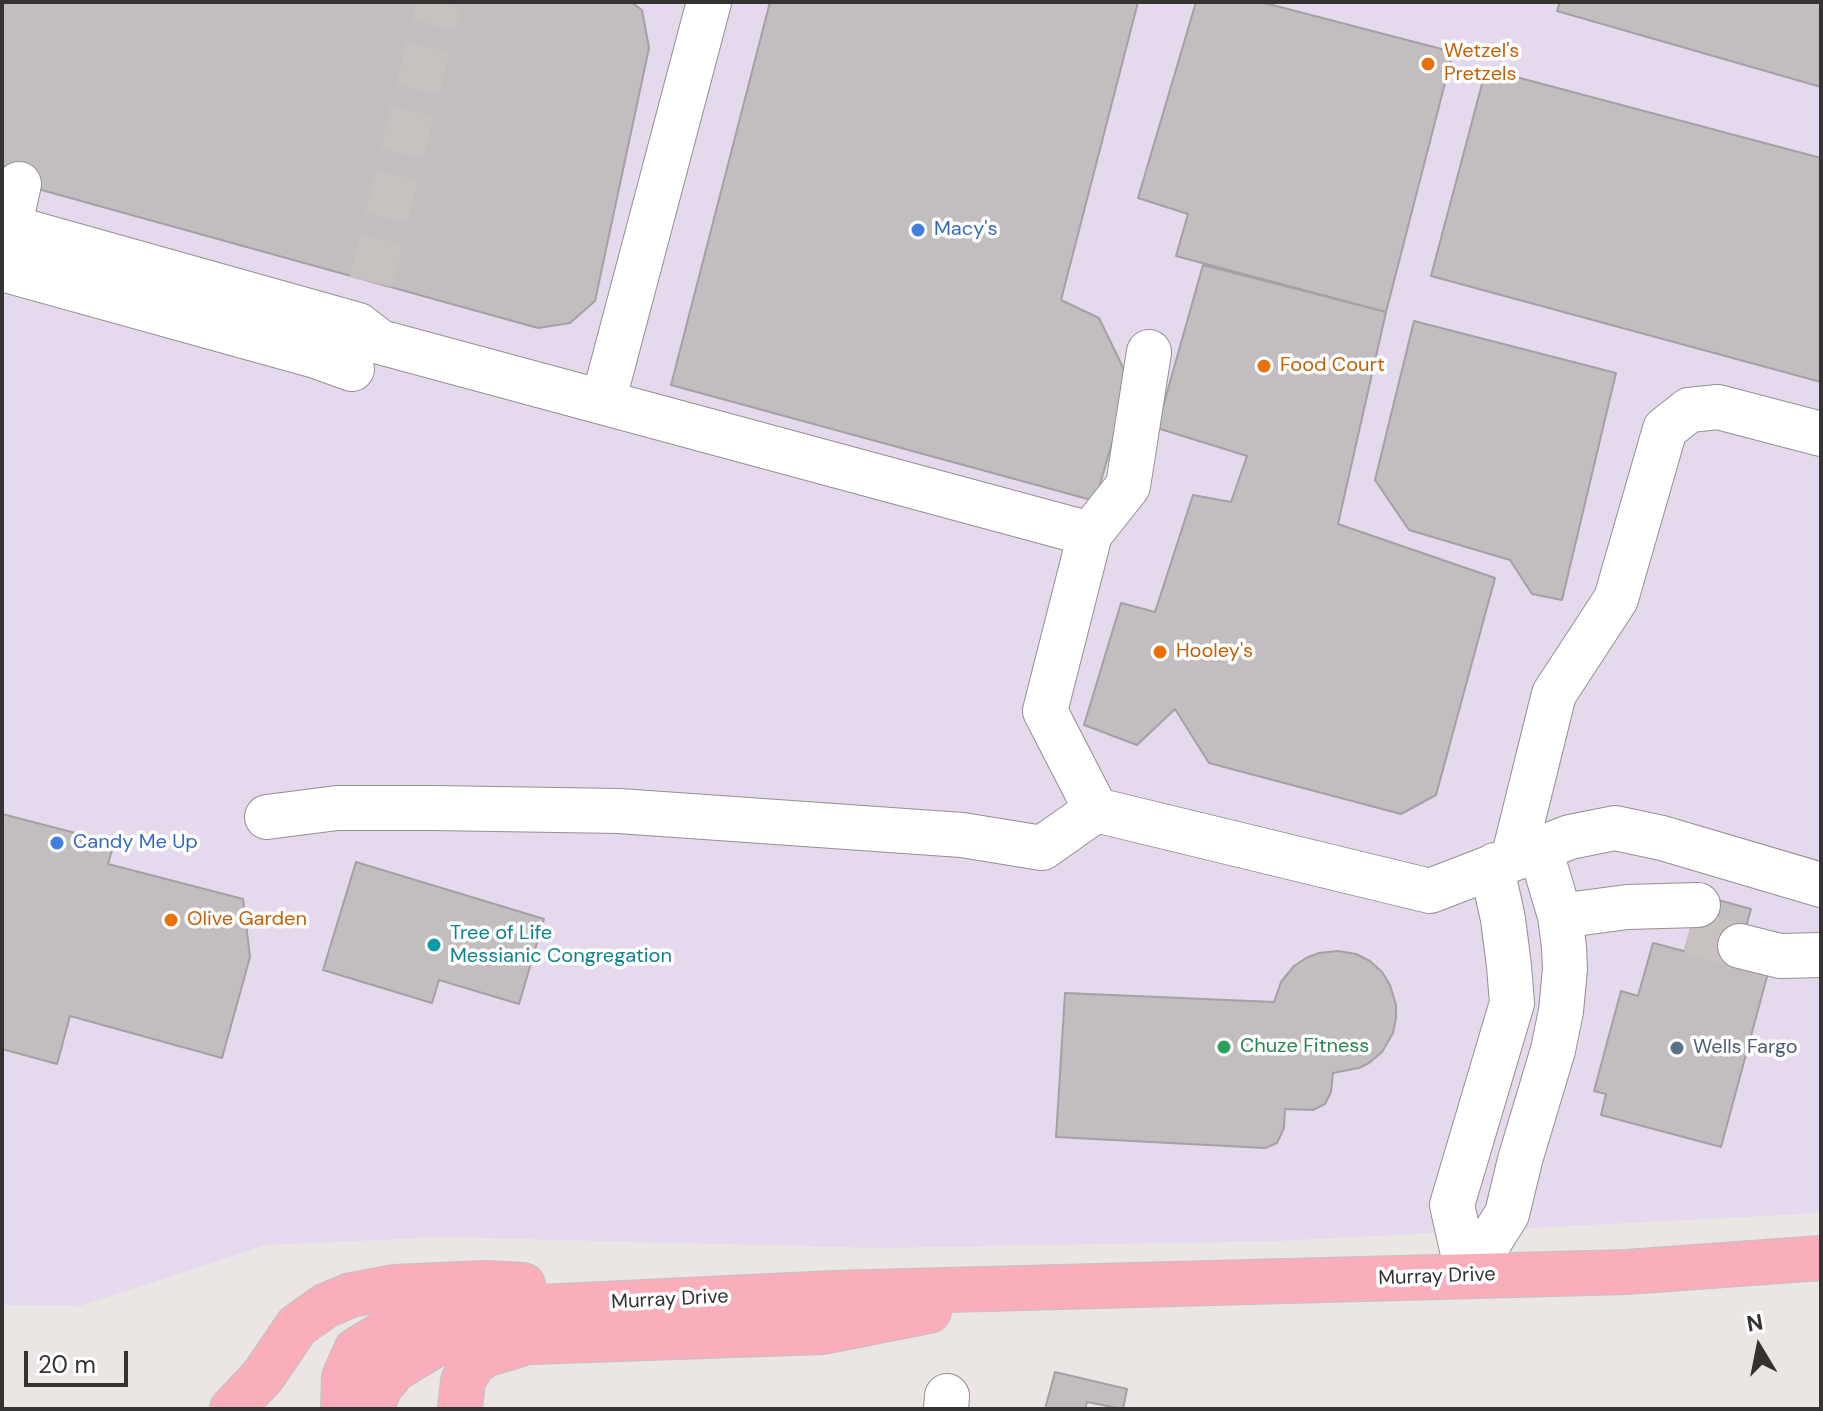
<!DOCTYPE html>
<style>
body{margin:0}
#map{position:relative;width:1823px;height:1411px;overflow:hidden;background:#ebe6e4;font-family:"DM Sans",sans-serif}
canvas{display:block}
.frame{position:absolute;inset:0;border:4px solid #353332;pointer-events:none}
.north{position:absolute;left:1719px;top:1307px;width:80px;height:80px;-webkit-text-stroke:6px #fff;paint-order:stroke;rotate:350deg;font-size:22px;font-weight:700;line-height:32px;text-align:center;color:#353332}
.north::after{content:'';display:block;margin:auto;width:28px;height:36px;background:#353332;clip-path:polygon(50% 0,100% 100%,50% 72%,0 100%)}
.scale{position:absolute;left:24px;top:1351px;width:104px;height:36px;box-sizing:border-box;border:4px solid #353332;border-top:0;padding-left:10px;font-size:24px;line-height:28px;white-space:nowrap;color:#353332;-webkit-text-stroke:6px #fff;paint-order:stroke}
</style>
<div id="map">
<canvas width="1823" height="1411"></canvas>
<div class="frame"></div>
<div class="north">N</div>
<div class="scale">20 m</div>
</div>
<script>
const context = document.querySelector('canvas').getContext('2d');
context.lineJoin = 'round';
function fill(path, color) {
  context.fillStyle = color;
  context.fill(path, 'evenodd');
}
function poly(rows) {
  const path = new Path2D();
  for (const r of rows) {
    path.moveTo(r[0], r[1]);
    for (let i = 2; i < r.length; i += 2) path.lineTo(r[i], r[i + 1]);
  }
  return path;
}
function strokePath(path, color, width, dash) {
  context.strokeStyle = color;
  context.lineWidth = width;
  context.lineCap = dash ? 'butt' : 'round';
  context.setLineDash(dash || []);
  context.stroke(path);
}
function label(font, color, halo, rows, align = 'center') {
  context.font = font + ' "DM Sans",sans-serif';
  context.lineWidth = 7;
  context.setLineDash([]);
  context.textBaseline = 'middle';
  context.strokeStyle = halo;
  context.fillStyle = color;
  for (const [text, x, y, turn = 0] of rows) {
    context.save();
    context.translate(x, y);
    context.rotate((+turn || 0) * Math.PI / 180);
    context.textAlign = isNaN(turn) ? turn : align;
    if (halo) context.strokeText(text, 0, 0);
    context.fillText(text, 0, 0);
    context.restore();
  }
}
fill(poly([
 [2,2,1821,2,1821,1213,1277,1241,879,1248,443,1237,266,1245,80,1306,2,1305]
]), '#e4d9ed');
const building = poly([
 [2,2,631,2,642,10,649,48,595,301,570,323,538,328,2,179,2,2],
 [770,2,1138,2,1061,300,1099,318,1130,382,1095,501,671,385,770,2],
 [1196,2,1261,2,1453,52,1386,312,1176,256,1188,214,1138,198,1196,2],
 [1560,2,1821,2,1821,87,1557,11,1560,2],
 [1486,69,1821,158,1821,382,1431,276,1486,69],
 [1203,265,1386,312,1338,524,1495,578,1436,795,1401,814,1209,763,1175,709,1137,745,1084,725,1121,603,1155,612,1193,495,1231,502,1247,456,1157,428,1203,265],
 [1414,321,1616,373,1562,600,1532,594,1510,560,1409,530,1375,480,1414,321],
 [2,814,114,843,108,864,243,899,250,957,222,1058,70,1016,57,1064,2,1049,2,814],
 [356,862,544,919,519,1004,439,980,432,1003,323,970,356,862],
 [1700,895,1751,909,1735,965,1685,951,1700,895],
 [1653,943,1768,973,1721,1147,1601,1115,1606,1094,1594,1091,1621,991,1638,996,1653,943],
 [1338,951,1356,954,1370,961,1382,972,1390,985,1396,1005,1396,1018,1393,1033,1382,1052,1369,1063,1359,1068,1333,1073,1331,1092,1325,1104,1313,1110,1285,1109,1284,1128,1277,1143,1265,1148,1056,1137,1065,993,1274,1002,1281,982,1294,966,1306,958,1319,953,1338,951],
 [1055,1372,1127,1389,1123,1409,1087,1402,1085,1409,1045,1409,1055,1372]
]);
fill(building, '#c2bec0');
strokePath(building, '#a5a0a3', 2);
strokePath(poly([
 [371,282,439,2],
 [1689,933,1740,946]
]), '#c7c2c0', 44, [44, 22]);
const minor = poly([
 [2,225,358,325,380,342,1090,534,1045,711,1096,810,1430,891,1570,837,1615,828,1662,838,1821,885],
 [3,255,19,184],
 [2,269,316,356,352,369],
 [603,402,709,2],
 [1090,534,1128,486,1149,352],
 [267,817,337,808,433,808,619,811,962,835,1042,848,1096,810],
 [1513,859,1554,694,1616,599,1665,429,1689,410,1718,407,1821,434],
 [1560,916,1627,907,1698,905],
 [1740,946,1780,956,1821,955],
 [1468,1276,1507,1214,1520,1160,1553,1050,1561,1011,1565,969,1564,947,1560,916,1540,849],
 [1468,1276,1452,1205,1512,1003,1509,966,1503,919,1494,878,1495,865],
 [946,1409,947,1396]
]);
const major = poly([
 [232,1409,263,1376,297,1326,325,1306,351,1295,394,1287,485,1283,523,1285],
 [343,1409,344,1377,356,1350,394,1327,499,1309,834,1293,1627,1272,1821,1258],
 [371,1409,380,1387,395,1369,433,1346,451,1340,489,1335,531,1342,823,1332,929,1311],
 [460,1409,463,1381,473,1363,485,1355,521,1344]
]);
strokePath(minor, '#94908e', 46);
strokePath(major, '#c2c2c2', 46);
strokePath(minor, '#fff', 44);
strokePath(major, '#faadbb', 44);
for (const [x, y, r, color] of [
 [1428,64,8,"#e8710a"],
 [918,230,8,"#3f7fe0"],
 [1264,366,8,"#e8710a"],
 [1160,652,8,"#e8710a"],
 [57,843,8,"#3f7fe0"],
 [171,920,8,"#e8710a"],
 [434,945,8,"#0f9aa8"],
 [1224,1047,8,"#2e9e5b"],
 [1677,1048,8,"#5c6f8a"]
]) {
  const dot = new Path2D();
  dot.arc(x, y, r, 0, 2 * Math.PI);
  context.fillStyle = color;
  context.fill(dot);
  strokePath(dot, '#fff', 3);
}
label('20px', '#c56008', '#fff', [
 ["Wetzel's",1444,52],
 ["Pretzels",1444,75],
 ["Food Court",1280,366],
 ["Hooley's",1176,652],
 ["Olive Garden",187,920]
], 'left');
label('20px', '#366cbe', '#fff', [
 ["Macy's",934,230],
 ["Candy Me Up",73,843]
], 'left');
label('20px', '#0d838f', '#fff', [
 ["Tree of Life",450,934],
 ["Messianic Congregation",450,957]
], 'left');
label('20px', '#27864d', '#fff', [
 ["Chuze Fitness",1240,1047]
], 'left');
label('20px', '#4e5e75', '#fff', [
 ["Wells Fargo",1693,1048]
], 'left');
label('20px', '#353332', '#fff', [
 ["Murray Drive",1437,1277,-2],
 ["Murray Drive",670,1300,-3]
]);
</script>
